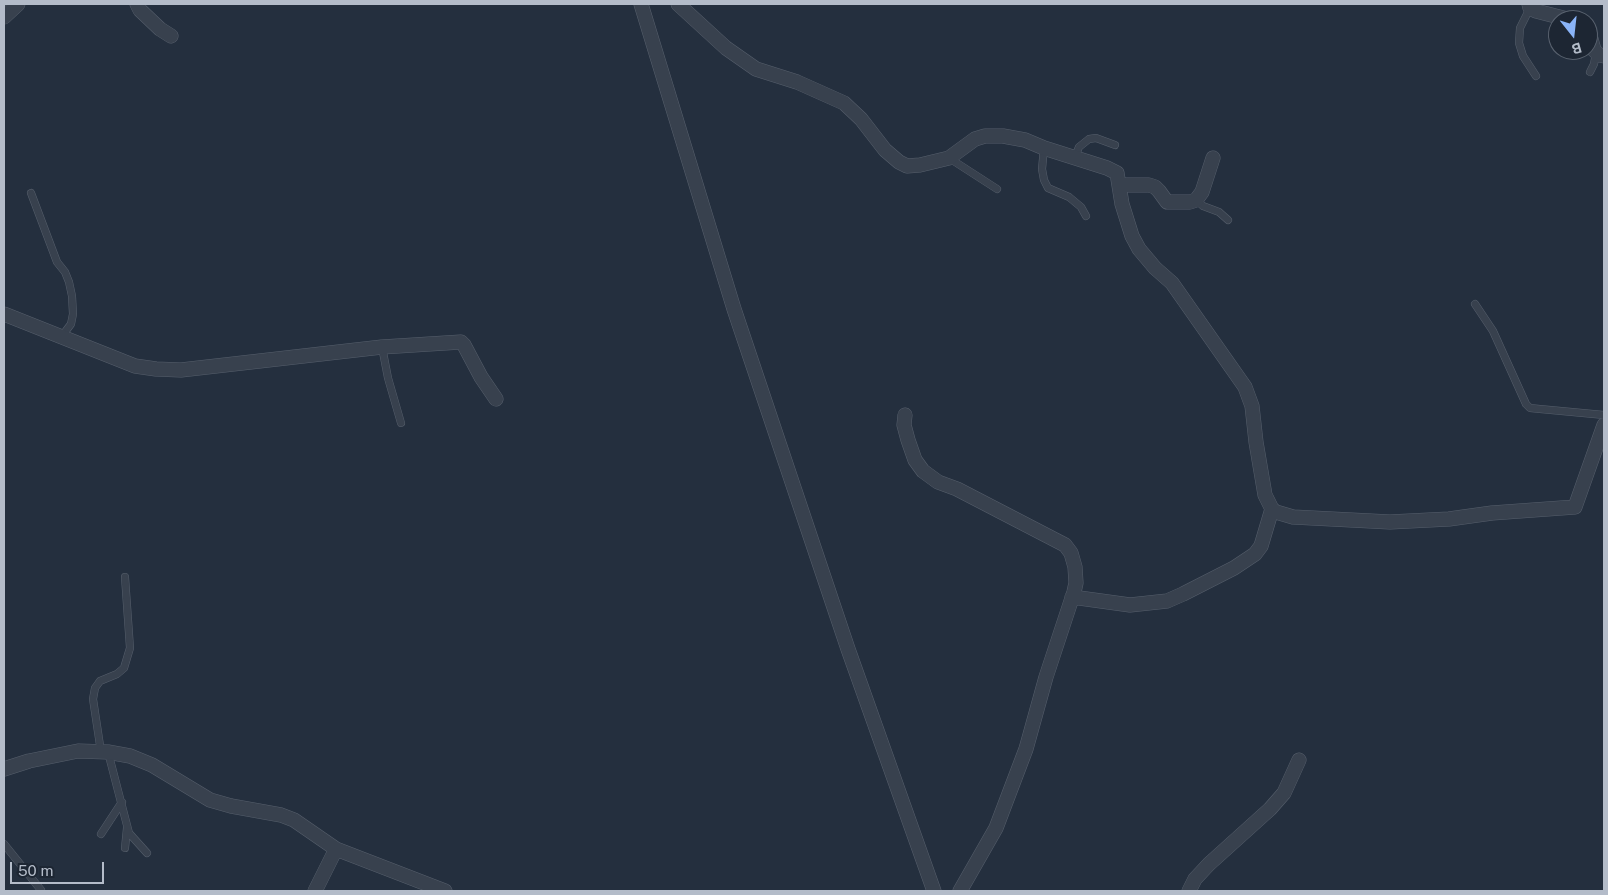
<!DOCTYPE html>
<style>
body{margin:0}
#map{position:relative;width:1608px;height:895px;overflow:hidden;background:#242f3e;font-family:"Public Sans",sans-serif}
canvas{display:block}
.frame{position:absolute;inset:0;border:5px solid #b4bcc9;pointer-events:none}
.north{position:absolute;left:1548px;top:10px;width:50px;height:50px;box-sizing:border-box;background:#1d2633;border:1px solid #59626f;border-radius:50%;rotate:164deg;font-size:14px;font-weight:700;line-height:20px;text-align:center;color:#b4bcc9}
.north::after{content:'';display:block;margin:auto;width:18px;height:22px;background:#8ab4f8;clip-path:polygon(50% 0,100% 100%,50% 72%,0 100%)}
.scale{position:absolute;left:10px;top:862px;width:94px;height:22px;box-sizing:border-box;border:2px solid #b4bcc9;border-top:0;padding-left:6px;font-size:15px;line-height:18px;white-space:nowrap;color:#b4bcc9;-webkit-text-stroke:4px #1d2633;paint-order:stroke}
</style>
<div id="map">
<canvas width="1608" height="895"></canvas>
<div class="frame"></div>
<div class="north">B</div>
<div class="scale">50 m</div>
</div>
<script>
const context = document.querySelector('canvas').getContext('2d');
context.lineJoin = 'round';
function poly(rows) {
  const path = new Path2D();
  for (const r of rows) {
    path.moveTo(r[0], r[1]);
    for (let i = 2; i < r.length; i += 2) path.lineTo(r[i], r[i + 1]);
  }
  return path;
}
function strokePath(path, color, width, dash) {
  context.strokeStyle = color;
  context.lineWidth = width;
  context.lineCap = dash ? 'butt' : 'round';
  context.setLineDash(dash || []);
  context.stroke(path);
}
const lane = poly([
 [1530,8,1520,28,1519,43,1523,56,1536,76],
 [1590,72,1594,64,1596,53],
 [1044,148,1042,169,1044,180,1048,188,1069,197,1081,207,1086,216],
 [1075,157,1079,147,1089,139,1096,138,1115,145],
 [949,158,997,189],
 [31,193,57,262,65,272,69,282,72,296,73,314,71,324,62,336],
 [1196,200,1203,206,1219,212,1228,220],
 [1475,304,1493,331,1526,404,1530,408,1540,409,1604,415],
 [382,347,388,378,401,423],
 [101,752,93,699,95,688,100,681,117,674,124,668,130,648,125,577],
 [108,752,129,833,147,853],
 [101,834,122,802],
 [4,844,41,890],
 [125,848,127,828]
]);
const street = poly([
 [137,4,140,10,160,29,171,36],
 [641,4,734,309,848,649,934,891],
 [678,4,726,48,756,69,797,82,844,103,861,119,885,150,899,162,907,166,920,165,949,158,975,139,985,136,1003,136,1025,140,1044,148,1107,168,1117,173,1122,204,1132,236,1139,249,1155,268,1172,283,1245,387,1252,406,1256,442,1265,495,1272,509,1276,512,1293,517,1390,522,1449,519,1492,513,1575,507,1604,425],
 [1529,4,1530,8,1536,11,1571,20],
 [4,17,18,4],
 [1588,28,1594,50,1599,55,1604,56],
 [1120,185,1149,185,1155,187,1159,191,1167,202,1190,202,1196,200,1202,192,1213,158],
 [4,314,135,366,156,369,181,370,382,347,461,342,464,345,481,377,496,399],
 [905,415,904,425,908,440,915,460,923,471,938,482,957,489,1065,545,1071,553,1075,567,1076,583,1074,592,1046,677,1026,749,996,828,960,891],
 [1072,597,1130,605,1167,601,1183,594,1234,568,1255,554,1261,546,1272,509],
 [4,769,29,761,78,751,108,752,130,756,152,765,210,800,231,806,281,815,294,820,336,849,445,891],
 [315,891,336,849],
 [1189,891,1195,879,1209,864,1270,809,1284,793,1299,760]
]);
strokePath(lane, '#565f6c', 8);
strokePath(street, '#565f6c', 15);
strokePath(lane, '#38414e', 7);
strokePath(street, '#38414e', 14);
</script>
